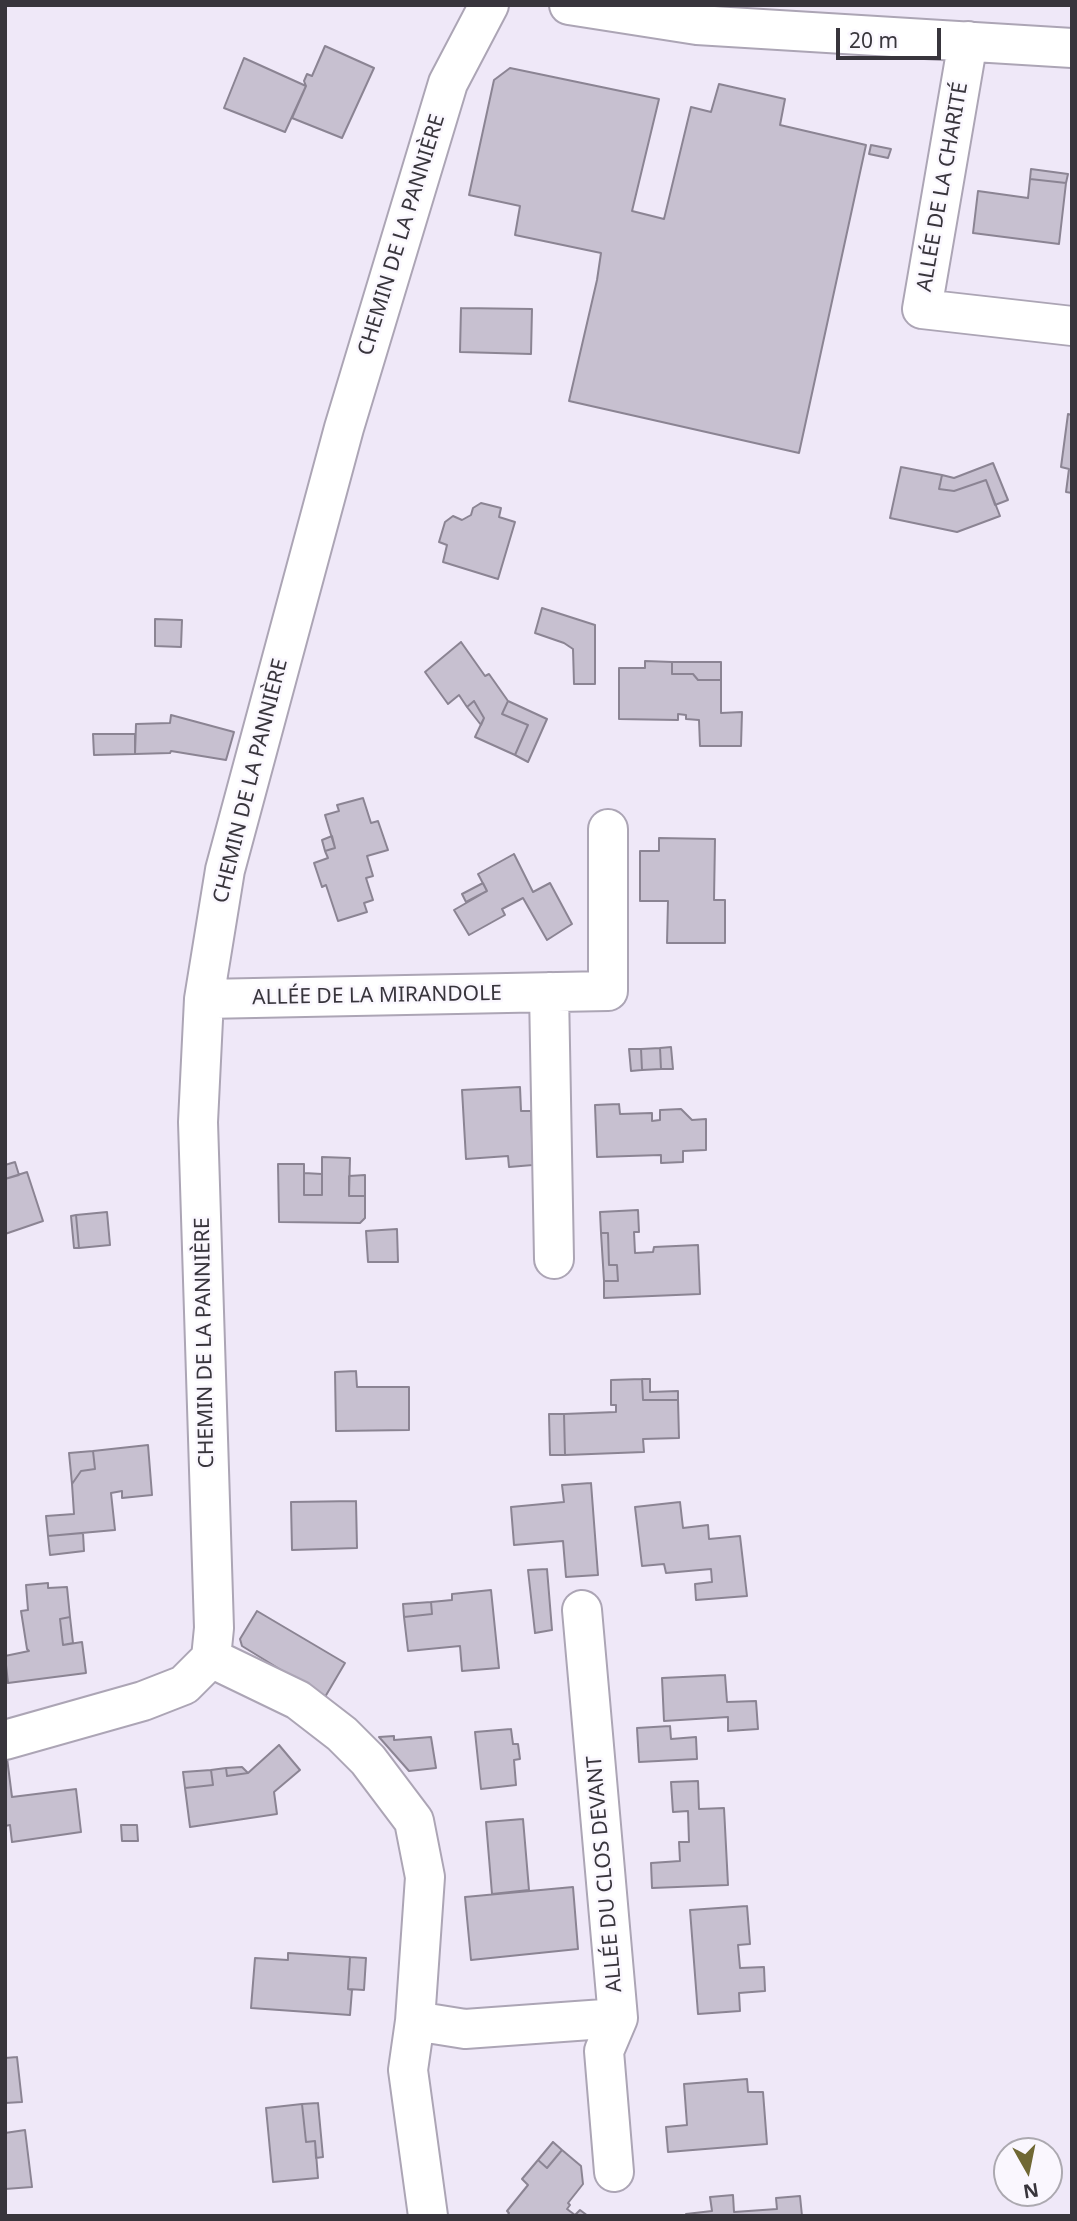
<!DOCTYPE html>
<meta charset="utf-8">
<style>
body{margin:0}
#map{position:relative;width:1077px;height:2221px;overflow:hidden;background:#efe8f8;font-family:"Noto Sans",sans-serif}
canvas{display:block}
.frame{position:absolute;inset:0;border:7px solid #38353c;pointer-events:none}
.north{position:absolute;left:993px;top:2137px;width:70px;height:70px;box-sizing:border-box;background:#faf7fe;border:2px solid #aca9b0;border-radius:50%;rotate:171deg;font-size:19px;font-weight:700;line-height:28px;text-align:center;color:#38353c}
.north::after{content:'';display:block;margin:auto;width:24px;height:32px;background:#706834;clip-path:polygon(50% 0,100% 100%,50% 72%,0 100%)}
.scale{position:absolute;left:836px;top:28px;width:105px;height:32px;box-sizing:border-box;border:4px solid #38353c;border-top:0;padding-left:9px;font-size:21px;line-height:24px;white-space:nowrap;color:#38353c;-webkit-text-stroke:5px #faf7fe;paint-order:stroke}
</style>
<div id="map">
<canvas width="1077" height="2221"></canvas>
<div class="frame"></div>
<div class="north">N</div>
<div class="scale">20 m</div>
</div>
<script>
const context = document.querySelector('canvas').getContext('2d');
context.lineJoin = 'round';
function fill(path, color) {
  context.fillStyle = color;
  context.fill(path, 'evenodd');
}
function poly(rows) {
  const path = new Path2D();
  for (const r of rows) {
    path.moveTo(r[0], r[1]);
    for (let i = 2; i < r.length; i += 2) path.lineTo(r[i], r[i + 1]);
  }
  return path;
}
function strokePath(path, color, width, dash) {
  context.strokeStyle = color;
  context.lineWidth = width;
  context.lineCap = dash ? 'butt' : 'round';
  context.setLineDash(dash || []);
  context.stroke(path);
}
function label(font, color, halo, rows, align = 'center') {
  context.font = font + ' "Noto Sans",sans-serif';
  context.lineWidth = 5;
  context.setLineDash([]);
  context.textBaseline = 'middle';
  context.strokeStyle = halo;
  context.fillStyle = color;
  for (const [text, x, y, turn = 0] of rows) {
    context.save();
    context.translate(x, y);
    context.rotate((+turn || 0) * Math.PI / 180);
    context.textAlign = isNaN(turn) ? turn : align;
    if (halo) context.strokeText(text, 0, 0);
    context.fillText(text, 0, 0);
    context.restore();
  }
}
const building = poly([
 [325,46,374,68,342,138,292,118,306,86,304,81,307,74,312,76,325,46],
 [244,58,306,86,285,132,224,108,244,58],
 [510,68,659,99,632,211,664,219,691,107,711,112,719,84,785,99,780,125,866,145,799,453,569,401,597,280,601,253,515,235,520,206,469,195,494,80,510,68],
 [871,145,891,149,888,158,869,154,871,145],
 [1031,169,1068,174,1066,183,1030,179,1031,169],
 [1030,179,1066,183,1059,244,973,233,978,191,1028,198,1030,179],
 [461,308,532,309,531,354,460,352,461,308],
 [1068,414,1072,415,1072,493,1066,492,1069,469,1061,467,1068,414],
 [993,463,1008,500,995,505,986,480,954,491,939,489,942,475,954,478,993,463],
 [901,467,942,475,939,489,954,491,986,480,1000,516,957,532,890,518,901,467],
 [481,503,501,508,499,517,515,522,498,579,443,562,447,545,439,542,445,522,453,516,462,520,471,515,473,508,481,503],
 [542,608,595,625,595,684,574,684,573,649,564,643,535,633,542,608],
 [155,619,182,620,181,647,155,646,155,619],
 [461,642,485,676,489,674,508,701,502,714,528,725,515,755,475,737,484,718,474,701,467,707,459,695,448,704,425,672,461,642],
 [645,661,672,662,672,674,693,674,698,680,721,680,721,713,742,712,741,746,700,746,699,720,686,719,686,715,678,714,678,720,619,719,619,668,645,668,645,661],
 [672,662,721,662,721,680,698,680,693,674,672,674,672,662],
 [474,701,484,718,481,725,467,707,474,701],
 [508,701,547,719,528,762,515,755,528,725,502,714,508,701],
 [171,715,234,732,226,760,171,751,170,753,135,754,136,724,170,723,171,715],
 [93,734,135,734,135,754,94,755,93,734],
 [363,798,371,823,378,821,388,850,367,856,373,876,366,878,373,900,364,903,367,912,338,921,326,885,322,887,314,863,328,858,325,851,335,848,325,815,339,811,337,805,363,798],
 [332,836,335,848,325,851,322,840,332,836],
 [659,838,715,839,714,900,725,900,725,943,667,943,668,901,640,901,640,851,659,851,659,838],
 [514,854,533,892,550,883,572,924,547,940,523,898,502,909,505,915,469,935,454,910,487,891,478,874,514,854],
 [483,883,487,891,466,902,462,894,483,883],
 [671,1047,673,1069,661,1069,660,1048,671,1047],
 [660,1048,661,1069,642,1070,641,1049,660,1048],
 [629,1049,641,1049,642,1070,631,1071,629,1049],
 [520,1087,521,1111,531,1111,533,1165,509,1167,508,1156,466,1159,462,1090,520,1087],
 [619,1104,620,1114,652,1113,652,1121,660,1120,660,1110,681,1109,692,1120,706,1119,706,1150,683,1151,683,1162,661,1163,661,1155,597,1157,595,1105,619,1104],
 [322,1157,350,1158,349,1196,365,1196,365,1218,360,1223,279,1222,278,1164,304,1164,304,1195,322,1195,322,1157],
 [15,1162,19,1175,5,1179,5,1165,15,1162],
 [27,1172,43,1221,5,1234,5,1179,27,1172],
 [304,1173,322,1174,322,1195,304,1195,304,1173],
 [365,1175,365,1196,349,1196,349,1176,365,1175],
 [638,1210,639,1232,634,1232,635,1253,653,1252,654,1247,698,1245,700,1294,604,1298,604,1281,618,1281,617,1265,609,1265,608,1233,601,1233,600,1212,638,1210],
 [107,1212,110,1245,79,1248,76,1215,107,1212],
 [76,1215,79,1248,74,1248,71,1216,76,1215],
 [397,1229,398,1262,368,1262,366,1231,397,1229],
 [601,1233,608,1233,609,1265,617,1265,618,1281,604,1281,601,1233],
 [356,1371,357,1387,409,1387,409,1430,336,1431,335,1372,356,1371],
 [642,1379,643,1400,678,1400,679,1438,643,1439,644,1452,565,1455,564,1414,616,1412,616,1405,611,1405,611,1380,642,1379],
 [642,1379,650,1379,650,1392,678,1391,678,1400,643,1400,642,1379],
 [549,1414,564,1414,565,1455,550,1455,549,1414],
 [148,1445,152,1495,122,1498,122,1491,111,1493,115,1530,48,1536,46,1516,74,1514,72,1484,81,1471,95,1469,93,1451,148,1445],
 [93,1451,95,1469,81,1471,72,1484,69,1453,93,1451],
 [591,1483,598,1575,566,1577,563,1541,514,1545,511,1507,564,1502,562,1485,591,1483],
 [356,1501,357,1548,292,1550,291,1502,356,1501],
 [680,1502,683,1528,708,1525,709,1539,740,1536,747,1596,696,1600,695,1584,712,1582,711,1569,666,1573,664,1564,642,1566,635,1507,680,1502],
 [83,1533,84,1551,50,1555,48,1536,83,1533],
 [547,1569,552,1630,535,1633,528,1570,547,1569],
 [48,1583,48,1588,67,1587,70,1617,60,1619,63,1645,82,1642,86,1673,8,1683,5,1656,29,1651,27,1649,21,1611,28,1610,26,1585,48,1583],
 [491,1590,499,1668,462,1671,460,1646,408,1651,404,1617,432,1614,431,1602,452,1600,452,1594,491,1590],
 [431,1602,432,1614,404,1617,403,1604,431,1602],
 [257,1611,345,1663,325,1697,242,1646,240,1639,257,1611],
 [70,1617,73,1643,63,1645,60,1619,70,1617],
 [725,1675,727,1702,756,1701,758,1729,728,1731,728,1717,664,1721,662,1678,725,1675],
 [670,1726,671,1739,696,1737,697,1759,639,1762,637,1728,670,1726],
 [511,1729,513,1744,518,1744,520,1759,514,1760,516,1785,481,1789,475,1732,511,1729],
 [394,1736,394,1740,431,1737,436,1768,409,1771,379,1737,394,1736],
 [279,1745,300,1770,274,1792,277,1814,190,1827,185,1788,213,1785,211,1770,226,1768,227,1776,248,1773,279,1745],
 [7,1758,12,1797,76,1789,81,1832,12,1842,10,1825,5,1826,5,1759,7,1758],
 [242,1767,248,1773,227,1776,226,1768,242,1767],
 [211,1770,213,1785,185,1788,183,1772,211,1770],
 [698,1781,699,1809,724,1808,728,1885,652,1888,651,1863,680,1861,679,1842,689,1842,688,1811,673,1812,671,1782,698,1781],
 [523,1819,529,1890,492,1894,486,1822,523,1819],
 [121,1825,137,1825,138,1841,122,1841,121,1825],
 [573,1887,578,1949,471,1960,465,1897,573,1887],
 [747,1906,750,1944,738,1945,740,1968,764,1967,765,1991,739,1993,740,2011,698,2014,690,1910,747,1906],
 [288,1953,350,1957,348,1989,352,1990,350,2015,251,2008,255,1958,288,1960,288,1953],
 [350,1957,366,1958,364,1990,348,1989,350,1957],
 [17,2057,22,2102,5,2103,5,2058,17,2057],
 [747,2079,748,2092,763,2092,767,2144,668,2152,666,2127,687,2125,684,2084,747,2079],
 [318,2103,323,2157,316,2158,315,2141,306,2142,302,2104,318,2103],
 [302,2104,306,2142,315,2141,318,2178,273,2182,266,2108,302,2104],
 [25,2130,32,2187,5,2189,5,2133,25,2130],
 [553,2142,562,2150,547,2168,538,2160,553,2142],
 [562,2150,581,2166,583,2184,568,2203,570,2205,567,2209,575,2215,580,2210,588,2216,507,2216,509,2213,507,2211,528,2185,522,2179,538,2160,547,2168,562,2150],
 [733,2195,734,2212,777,2209,776,2198,800,2196,802,2216,686,2216,686,2214,712,2211,710,2197,733,2195]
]);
fill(building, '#c7c0d0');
strokePath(building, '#8b8493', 2);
const street = poly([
 [569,5,697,25,1072,48],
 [968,41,922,309,1072,326],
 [549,992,554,1259],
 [204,999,608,991,608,829],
 [211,1658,298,1700,342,1734,368,1760,414,1821,425,1877,415,2021,408,2070,428,2216],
 [5,1740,143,1701,184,1685,211,1658,214,1628,198,1122,204,999,225,870,344,428,448,83,489,5],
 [415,2021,465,2029,618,2018,582,1610],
 [614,2172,604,2051,618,2018]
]);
strokePath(street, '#aca5b5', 42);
strokePath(street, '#fff', 38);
label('21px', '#38353c', '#faf7fe', [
 ["ALLÉE DE LA CHARITÉ",943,187,-80],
 ["CHEMIN DE LA PANNIÈRE",402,235,-73],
 ["CHEMIN DE LA PANNIÈRE",251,781,-76],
 ["ALLÉE DE LA MIRANDOLE",377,996,-1],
 ["CHEMIN DE LA PANNIÈRE",205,1343,-91],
 ["ALLÉE DU CLOS DEVANT",605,1874,-95]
]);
</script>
